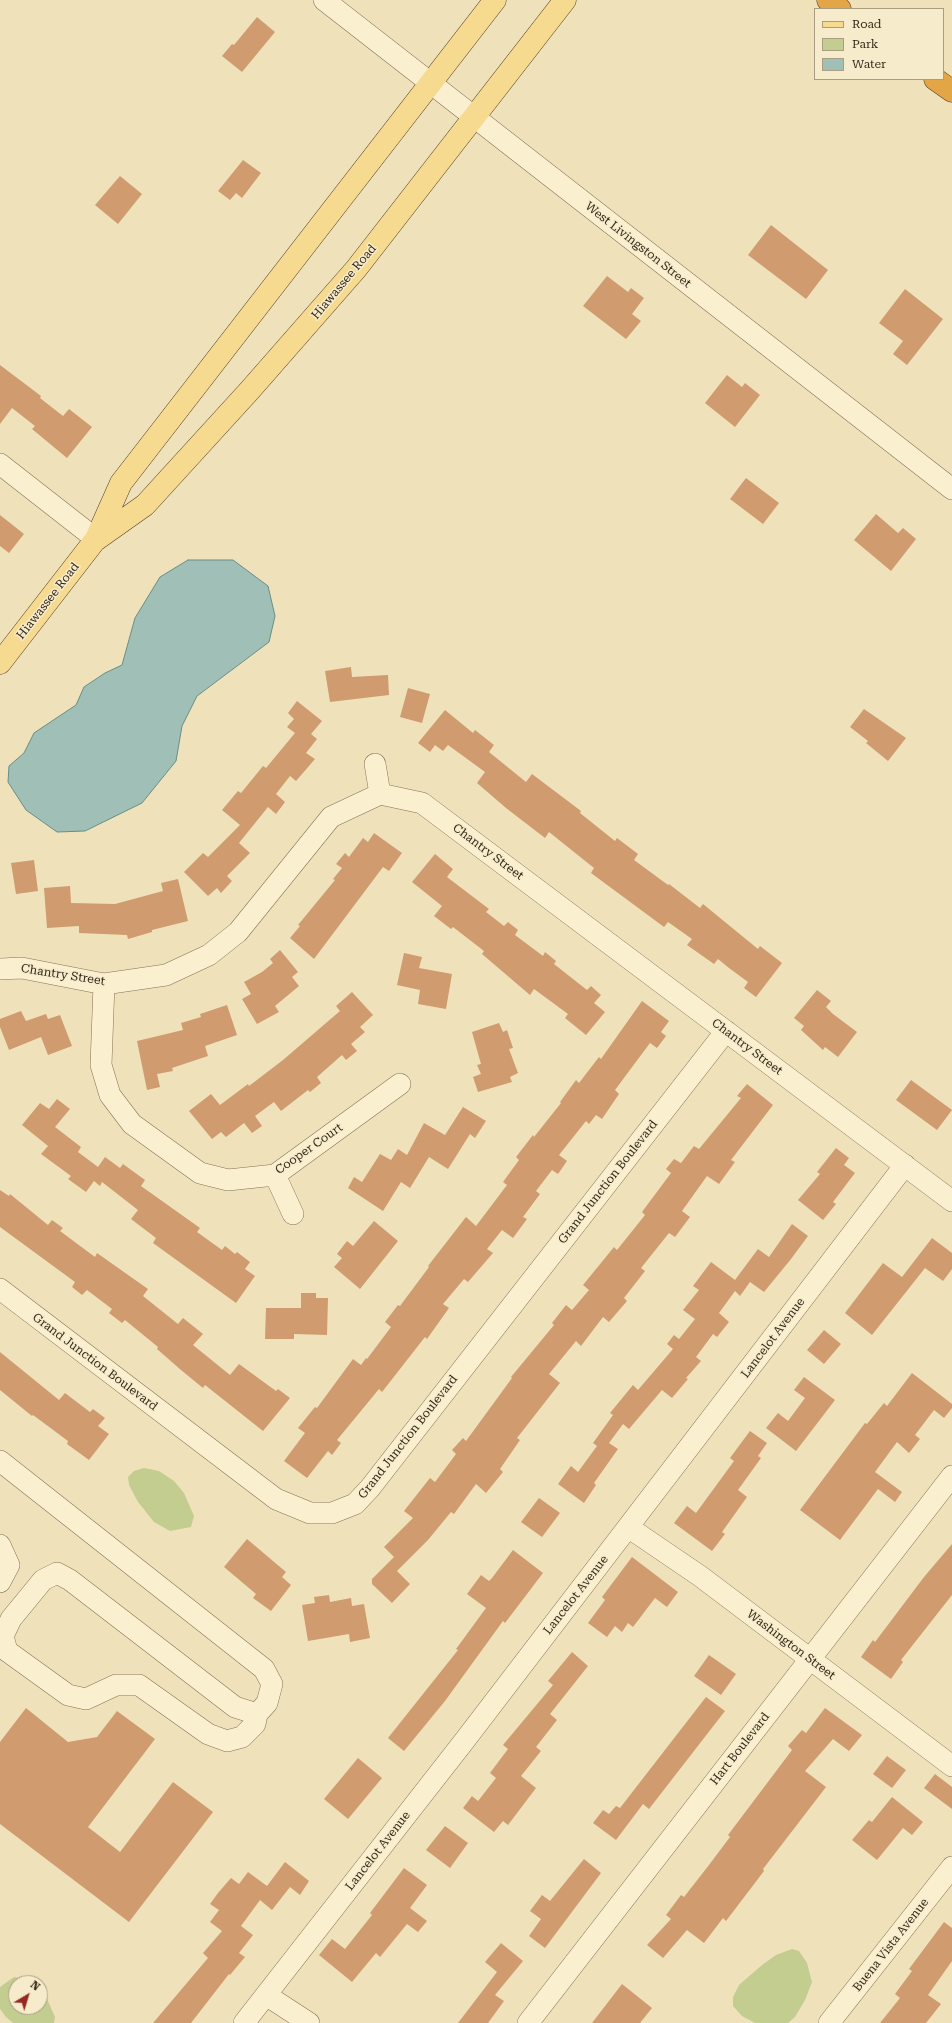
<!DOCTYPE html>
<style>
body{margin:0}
#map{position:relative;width:952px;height:2023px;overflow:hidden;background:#efe2bb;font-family:"Roboto Serif",serif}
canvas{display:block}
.legend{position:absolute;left:814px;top:8px;width:130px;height:72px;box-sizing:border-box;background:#f6eccb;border:1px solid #a99e84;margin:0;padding:5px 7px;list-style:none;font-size:12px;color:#35281a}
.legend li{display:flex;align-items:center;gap:8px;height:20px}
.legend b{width:20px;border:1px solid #a99e84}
.north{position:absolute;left:8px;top:1975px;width:40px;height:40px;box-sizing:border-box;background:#f6eccb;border:1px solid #a99e84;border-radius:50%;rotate:38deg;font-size:11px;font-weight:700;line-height:16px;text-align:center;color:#35281a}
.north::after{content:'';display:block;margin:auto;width:14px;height:18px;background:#972823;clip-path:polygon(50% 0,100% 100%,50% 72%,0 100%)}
</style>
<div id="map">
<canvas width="952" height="2023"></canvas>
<ul class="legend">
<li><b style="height:5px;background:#f5da90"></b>Road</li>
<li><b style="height:11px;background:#c2cd8f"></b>Park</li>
<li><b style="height:11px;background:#a0bfb7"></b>Water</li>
</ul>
<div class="north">N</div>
</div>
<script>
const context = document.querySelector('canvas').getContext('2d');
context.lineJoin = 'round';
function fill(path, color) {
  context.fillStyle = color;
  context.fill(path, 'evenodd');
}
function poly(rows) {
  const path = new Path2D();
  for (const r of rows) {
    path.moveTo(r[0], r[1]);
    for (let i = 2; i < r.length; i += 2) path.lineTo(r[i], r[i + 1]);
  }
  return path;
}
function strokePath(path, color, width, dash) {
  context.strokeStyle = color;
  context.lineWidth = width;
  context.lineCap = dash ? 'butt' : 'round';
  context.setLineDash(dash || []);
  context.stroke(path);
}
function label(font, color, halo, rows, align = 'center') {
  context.font = font + ' "Roboto Serif",serif';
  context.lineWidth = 3;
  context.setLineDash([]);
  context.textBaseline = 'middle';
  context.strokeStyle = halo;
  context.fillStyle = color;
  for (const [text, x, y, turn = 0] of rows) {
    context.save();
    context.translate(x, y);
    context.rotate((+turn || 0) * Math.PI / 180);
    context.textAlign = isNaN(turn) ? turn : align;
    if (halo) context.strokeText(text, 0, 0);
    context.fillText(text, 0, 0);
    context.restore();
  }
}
fill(poly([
 [144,1468,159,1471,174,1481,184,1493,194,1516,191,1527,170,1531,154,1522,138,1502,129,1485,128,1477,134,1471],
 [792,1949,799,1951,807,1963,812,1982,805,2000,795,2017,788,2023,755,2023,742,2016,733,2006,733,1997,739,1985,762,1965,776,1955],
 [14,1977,25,1979,31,1983,16,1983,16,2007,40,2007,40,1989,44,1992,55,2017,54,2023,13,2023,6,2017,0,2009,0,1987]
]), '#c2cd8f');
const water = poly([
 [188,560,233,560,268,586,275,616,269,642,197,696,182,726,176,761,142,803,85,831,57,832,26,810,8,782,9,766,24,753,34,733,76,705,84,687,105,673,122,665,135,618,160,577,188,560]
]);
fill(water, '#a0bfb7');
strokePath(water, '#678d85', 1);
fill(poly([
 [257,17,275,32,242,72,222,56,232,44,234,45],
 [243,160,261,173,242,198,236,193,230,200,218,191],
 [120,176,142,194,118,224,95,205],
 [771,225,828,270,806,299,748,255],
 [607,276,628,292,631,288,644,298,632,314,641,321,626,339,583,306],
 [905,289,943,319,907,365,893,354,903,341,879,323],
 [0,365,41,396,40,398,63,416,69,409,92,427,67,458,32,429,35,426,12,408,0,424],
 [727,375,742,387,745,383,760,395,735,427,705,403],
 [746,478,779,503,763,524,730,499],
 [876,514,898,533,903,528,916,539,891,571,854,540],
 [0,515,24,534,9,553,0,546],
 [351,667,352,677,388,675,389,695,330,702,325,671],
 [408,688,430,694,422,723,400,717],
 [297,701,322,721,311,734,317,739,306,753,315,759,296,781,290,776,276,794,285,802,276,814,268,807,239,843,250,853,227,876,232,881,221,893,217,888,208,896,184,872,203,853,208,857,240,825,222,810,238,791,241,793,263,766,266,768,295,733,287,727,294,719,288,713],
 [864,709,906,738,888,761,866,743,868,741,850,727],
 [445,710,473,733,475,730,494,745,489,752,526,782,532,774,581,811,580,813,615,841,617,838,638,854,634,860,668,885,669,884,700,908,703,904,758,949,760,946,782,963,756,997,744,988,748,982,729,968,718,959,714,964,687,945,692,939,668,922,664,927,591,873,594,868,549,832,545,838,506,808,477,783,485,772,448,745,443,751,435,745,430,752,418,743],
 [374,833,402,853,389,871,383,867,314,959,290,938,300,926,298,925,335,880,333,879,342,868,336,864,345,853,349,857,363,838,368,842],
 [435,854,453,869,447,877,489,909,486,912,504,926,508,922,518,930,515,935,543,956,545,952,556,961,554,964,587,990,591,986,601,995,594,1003,605,1012,586,1035,565,1018,568,1014,534,989,530,995,482,954,484,951,453,927,451,929,434,916,442,906,412,882],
 [34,860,38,891,16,894,11,863],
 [178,879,188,921,152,930,152,932,128,939,127,935,79,933,79,926,47,928,44,888,70,886,71,903,115,904,163,891,161,883],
 [280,950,298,972,292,977,299,986,275,1006,279,1012,257,1024,242,999,251,994,244,982,262,972,273,963,270,959],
 [404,953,422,957,419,968,452,974,446,1009,418,1004,420,990,397,985],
 [817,990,831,1001,826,1007,833,1014,857,1032,838,1057,825,1047,823,1050,801,1030,804,1026,794,1018],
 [352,992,373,1015,360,1027,365,1032,351,1044,357,1051,346,1060,342,1055,317,1077,321,1083,310,1092,308,1090,281,1111,274,1102,255,1116,262,1126,252,1133,244,1123,226,1137,221,1132,212,1139,189,1111,211,1094,220,1105,248,1084,249,1086,283,1060,340,1011,336,1006],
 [642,1001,669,1021,661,1032,666,1036,657,1048,650,1043,615,1090,619,1094,602,1119,596,1115,589,1124,586,1121,559,1155,567,1161,558,1174,552,1170,536,1191,540,1194,523,1217,527,1219,513,1238,502,1230,487,1249,493,1253,468,1282,464,1279,443,1304,449,1308,427,1339,425,1337,382,1392,379,1389,337,1440,341,1443,332,1455,328,1451,307,1478,284,1461,305,1433,298,1428,315,1407,317,1408,353,1359,361,1365,366,1358,367,1359,391,1327,385,1322,398,1305,400,1306,429,1267,428,1266,466,1217,476,1226,507,1185,503,1182,519,1160,516,1157,533,1135,534,1137,561,1103,560,1102,576,1080,579,1083,599,1057,601,1059],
 [227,1005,237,1035,205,1046,208,1056,172,1068,173,1071,157,1074,160,1087,147,1090,137,1041,183,1030,181,1023,201,1017,200,1014],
 [21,1011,26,1021,46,1014,48,1019,60,1015,72,1046,48,1055,41,1037,9,1050,0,1027,0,1019],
 [499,1023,503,1032,507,1030,513,1048,509,1049,518,1073,510,1077,512,1082,478,1092,473,1077,481,1074,477,1065,481,1064,472,1032],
 [911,1080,952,1110,937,1130,896,1100],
 [747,1084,773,1105,731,1160,735,1162,719,1184,707,1176,682,1211,690,1217,675,1237,669,1233,641,1268,645,1271,624,1298,627,1301,609,1322,603,1317,581,1346,576,1341,549,1374,560,1383,517,1438,520,1440,500,1469,503,1472,486,1493,476,1484,454,1514,451,1512,428,1540,397,1571,410,1584,392,1603,372,1584,372,1579,394,1557,384,1547,413,1518,404,1511,430,1478,435,1482,456,1454,452,1450,463,1438,466,1441,512,1378,511,1377,554,1325,552,1323,566,1305,572,1310,589,1290,583,1285,614,1247,617,1250,645,1215,642,1212,671,1173,666,1169,674,1159,681,1163,694,1146,699,1149,741,1098,737,1096],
 [57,1099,70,1109,55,1127,81,1147,78,1152,98,1167,105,1157,120,1168,123,1164,145,1180,141,1186,200,1228,197,1232,222,1250,225,1246,235,1254,237,1252,250,1262,245,1269,255,1276,236,1303,153,1243,156,1238,131,1219,138,1210,102,1182,100,1186,94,1181,86,1192,68,1179,71,1176,41,1154,48,1146,22,1125,40,1103,49,1109],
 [463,1107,486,1121,475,1138,470,1134,448,1169,429,1157,410,1188,401,1182,383,1211,348,1188,354,1177,362,1182,380,1154,391,1160,398,1149,407,1155,424,1123,445,1135],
 [836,1148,849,1158,844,1165,855,1173,833,1202,836,1204,823,1220,798,1200,820,1174,817,1172],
 [0,1190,9,1196,10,1194,48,1225,52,1220,63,1228,60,1231,95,1257,97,1253,148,1289,143,1296,178,1324,183,1318,203,1334,193,1345,230,1375,239,1364,276,1391,278,1389,290,1398,263,1431,205,1385,203,1388,181,1370,157,1349,158,1347,125,1320,122,1323,109,1313,112,1309,87,1290,82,1295,72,1287,75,1282,0,1227],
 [374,1221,398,1241,360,1289,334,1267,342,1258,337,1254,347,1241,353,1246],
 [792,1224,808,1236,791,1259,764,1292,750,1282,740,1296,735,1291,719,1313,729,1322,717,1337,713,1334,696,1357,701,1361,686,1378,688,1379,672,1398,662,1390,629,1429,623,1424,609,1443,618,1449,594,1483,596,1485,584,1503,558,1484,571,1466,578,1472,597,1446,593,1443,613,1415,610,1413,633,1385,638,1390,673,1349,667,1344,674,1335,679,1339,695,1319,683,1310,699,1290,693,1286,711,1262,735,1280,758,1249,769,1257],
 [932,1238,952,1253,952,1269,943,1281,925,1268,872,1335,845,1313,883,1263,902,1277],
 [301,1293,316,1293,316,1298,328,1298,327,1335,294,1334,294,1339,265,1339,266,1308,301,1308],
 [824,1330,841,1344,824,1364,807,1350],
 [0,1352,59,1400,65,1393,90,1412,93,1409,105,1418,98,1426,109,1434,89,1460,67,1444,68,1441,33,1415,32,1416,0,1390],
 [912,1373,952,1404,952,1408,944,1418,934,1410,915,1435,920,1439,909,1453,897,1442,875,1472,902,1492,895,1502,878,1489,840,1540,800,1510,865,1423,867,1424,884,1403,887,1406],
 [804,1377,835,1400,796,1451,766,1428,778,1413,788,1421,805,1398,794,1390],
 [750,1431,767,1443,758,1456,761,1458,738,1490,747,1497,722,1532,725,1534,712,1551,674,1523,687,1506,696,1513,734,1461,730,1458],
 [539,1498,560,1513,542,1537,521,1522],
 [247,1539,286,1572,282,1577,291,1585,271,1611,253,1598,256,1594,224,1567],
 [952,1544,952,1595,901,1660,903,1662,891,1679,861,1657,873,1640,875,1642,924,1577],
 [513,1550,543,1573,505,1623,503,1621,445,1701,404,1751,388,1738,458,1650,456,1649,486,1608,467,1594,481,1575,489,1581,492,1578],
 [632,1557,678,1592,667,1607,655,1598,633,1627,628,1623,622,1632,615,1626,607,1637,588,1623,605,1600,602,1597],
 [329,1595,330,1602,351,1598,352,1606,364,1604,370,1638,350,1642,349,1634,308,1641,302,1605,315,1603,314,1597],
 [572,1652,588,1666,550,1714,557,1720,536,1747,541,1751,521,1776,536,1788,508,1825,503,1821,494,1832,463,1808,472,1796,478,1801,496,1778,490,1773,508,1749,503,1745,553,1685,548,1681],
 [709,1655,736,1674,721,1695,694,1676],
 [706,1697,725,1711,649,1809,643,1804,616,1840,593,1823,603,1810,609,1814,616,1806,620,1808],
 [26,1708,68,1742,97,1737,117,1711,155,1739,88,1827,120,1852,173,1782,213,1812,129,1922,0,1824,0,1742],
 [825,1708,862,1735,849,1751,833,1739,805,1771,826,1787,763,1869,764,1871,726,1921,723,1918,704,1943,687,1930,663,1958,647,1945,671,1919,666,1915,681,1895,684,1897,709,1865,730,1837,728,1835,792,1750,788,1746,802,1730,806,1733],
 [887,1756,906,1770,892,1788,873,1774],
 [358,1758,382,1778,348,1819,324,1799],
 [935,1774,952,1787,952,1809,924,1788],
 [892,1797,923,1822,912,1835,903,1828,877,1860,852,1840,869,1820,872,1822],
 [445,1826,468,1843,450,1868,426,1850],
 [584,1859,601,1873,545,1948,529,1936,541,1919,530,1911,542,1895,550,1901],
 [285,1862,309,1881,300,1895,290,1887,272,1910,260,1900,241,1926,253,1935,239,1953,245,1957,230,1975,229,1974,191,2023,153,2023,208,1958,203,1953,222,1931,210,1922,219,1910,210,1904,218,1893,231,1878,239,1884,248,1872,267,1886],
 [404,1868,427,1885,410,1908,427,1921,418,1932,407,1924,380,1957,376,1953,352,1982,319,1955,332,1939,345,1949,372,1915,370,1913],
 [944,1922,952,1928,952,1961,928,1995,941,2004,926,2023,880,2023,900,1998,895,1994,912,1971,909,1969],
 [501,1943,523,1961,495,1995,504,2001,488,2023,458,2023,497,1972,485,1962],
 [622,1984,652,2008,640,2023,592,2023]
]), '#cf9b6f');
const minor = poly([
 [324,0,952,489],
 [0,464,96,539],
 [375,764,380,794],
 [0,969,22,968,104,984,166,975,209,955,238,932,331,817,380,794,422,803,952,1201],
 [104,984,101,1065,110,1095,132,1124,200,1173,228,1180,275,1175,400,1084],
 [275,1175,293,1214],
 [0,1289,276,1499,310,1513,332,1513,355,1504,370,1488,726,1031],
 [0,1461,264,1669,272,1684,267,1703,257,1714,255,1724,242,1737,227,1741,208,1734,139,1685,116,1685,86,1699,68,1695,7,1651,3,1636,11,1619,43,1580,57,1573,70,1580,235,1707,257,1714],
 [628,1527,700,1576,952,1766],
 [0,1545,9,1565,0,1582],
 [266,1995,309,2023],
 [244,2023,465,1740,905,1165],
 [528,2023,952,1476],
 [829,2023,952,1867]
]);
const major = poly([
 [97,539,145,505,250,390,356,269,565,0],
 [0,663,96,539,121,483,495,0]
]);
const highway = poly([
 [828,0,840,9],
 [935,79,952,91]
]);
strokePath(minor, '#867155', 22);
strokePath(major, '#533f2a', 23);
strokePath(highway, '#533f2a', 23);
strokePath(minor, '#faefce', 21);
strokePath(major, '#f5da90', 22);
strokePath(highway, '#e3a647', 22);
label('12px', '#35281a', '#f6eccb', [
 ["West Livingston Street",638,245,38],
 ["Hiawassee Road",344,282,-50],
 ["Hiawassee Road",48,601,-52],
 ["Chantry Street",488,852,37],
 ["Chantry Street",63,975,9],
 ["Chantry Street",747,1047,37],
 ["Cooper Court",309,1149,-35],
 ["Grand Junction Boulevard",608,1182,-52],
 ["Lancelot Avenue",773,1338,-53],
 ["Grand Junction Boulevard",95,1362,37],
 ["Grand Junction Boulevard",408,1437,-52],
 ["Lancelot Avenue",576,1595,-52],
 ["Washington Street",791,1645,37],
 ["Hart Boulevard",740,1749,-52],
 ["Lancelot Avenue",378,1851,-52],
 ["Buena Vista Avenue",891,1945,-52]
]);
</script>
